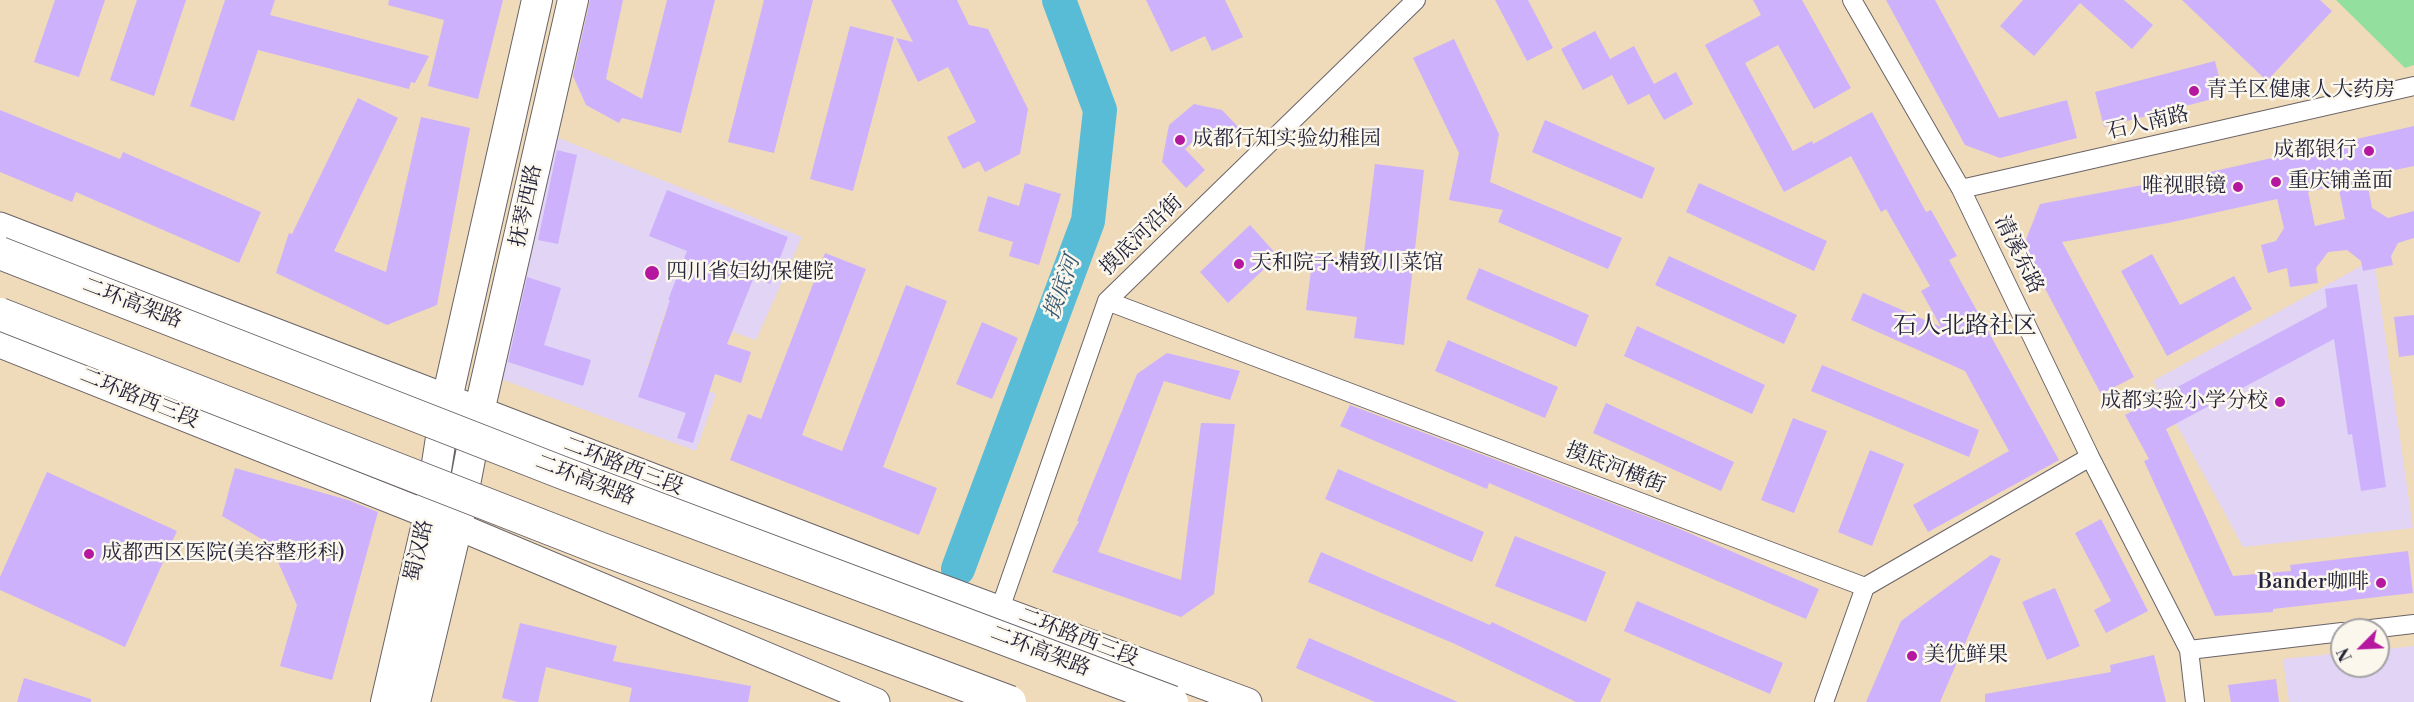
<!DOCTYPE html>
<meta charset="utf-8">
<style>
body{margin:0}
#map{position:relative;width:2414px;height:702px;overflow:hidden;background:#efdbb9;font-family:"Libre Bodoni",serif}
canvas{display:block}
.north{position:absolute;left:2330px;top:618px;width:60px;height:60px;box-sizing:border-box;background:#fbf7ec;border:2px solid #a4a2a5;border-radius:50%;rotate:246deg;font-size:16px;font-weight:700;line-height:24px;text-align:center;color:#22223b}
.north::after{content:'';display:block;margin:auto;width:21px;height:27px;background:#b5179e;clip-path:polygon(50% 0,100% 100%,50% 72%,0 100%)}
</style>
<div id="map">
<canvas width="2414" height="702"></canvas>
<div class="north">N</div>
</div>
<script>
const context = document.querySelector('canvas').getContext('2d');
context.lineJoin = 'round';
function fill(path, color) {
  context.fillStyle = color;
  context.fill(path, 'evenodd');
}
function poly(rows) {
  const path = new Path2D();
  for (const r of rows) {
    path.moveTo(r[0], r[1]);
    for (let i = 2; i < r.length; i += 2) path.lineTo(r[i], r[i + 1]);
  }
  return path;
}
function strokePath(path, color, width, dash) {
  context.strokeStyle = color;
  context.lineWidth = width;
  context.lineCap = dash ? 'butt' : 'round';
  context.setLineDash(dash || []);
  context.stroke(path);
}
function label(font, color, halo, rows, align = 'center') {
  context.font = font + ' "Libre Bodoni","Noto Serif SC",serif';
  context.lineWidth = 5;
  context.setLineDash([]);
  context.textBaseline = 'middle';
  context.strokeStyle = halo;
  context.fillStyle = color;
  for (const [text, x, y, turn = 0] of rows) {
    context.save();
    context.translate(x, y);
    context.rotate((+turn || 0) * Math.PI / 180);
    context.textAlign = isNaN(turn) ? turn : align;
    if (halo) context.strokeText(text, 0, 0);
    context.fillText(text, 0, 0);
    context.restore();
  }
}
fill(poly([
 [554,136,802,237,756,340,666,309,647,367,716,394,696,451,493,376],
 [2374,259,2413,528,2243,547,2153,381],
 [2414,646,2414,702,2289,702,2283,659,2342,653,2342,666,2378,666,2378,650]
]), '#e1d4f4');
fill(poly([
 [2336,0,2414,0,2414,65,2405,68]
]), '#93e09e');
strokePath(poly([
 [958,569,1088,221,1100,110,1059,0]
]), '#59bcd7', 34);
fill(poly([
 [55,0,105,0,79,77,34,62],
 [137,0,186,0,154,96,110,80],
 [225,0,275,0,270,15,429,56,415,83,411,82,409,89,258,50,234,121,190,106],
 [389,0,503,0,478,99,428,86,444,20,388,5],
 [590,0,623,0,606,79,642,99,667,0,715,0,681,133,622,118,619,123,586,105,573,76],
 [764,0,813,0,774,153,728,142],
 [891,0,957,0,969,25,988,29,1028,109,1020,154,985,172,979,161,963,169,947,137,976,122,948,67,918,82,896,38,913,42],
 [1146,0,1225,0,1243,37,1212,51,1205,36,1171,52],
 [1495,0,1528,0,1553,48,1527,61],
 [1753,0,1802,0,1851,88,1814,109,1778,45,1745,63,1793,151,1812,141,1813,144,1872,112,1926,212,1931,210,1957,256,1949,260,2059,460,1928,532,1913,505,2009,451,1965,371,1851,320,1863,293,1941,327,1921,291,1930,286,1886,209,1881,212,1851,156,1784,192,1705,45,1761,15],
 [1886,0,1935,0,1999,118,2067,100,2077,138,2000,158,1965,145],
 [2023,0,2124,0,2153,25,2132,49,2080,3,2034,56,2000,26],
 [2182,0,2320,0,2332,11,2267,81],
 [850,26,894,37,853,191,810,179],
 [1595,31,1610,59,1634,46,1654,84,1676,72,1693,104,1664,120,1649,94,1628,105,1612,75,1583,90,1561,49],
 [1454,39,1499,134,1490,182,1622,238,1608,269,1498,222,1503,210,1449,200,1459,153,1413,58],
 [2215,61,2224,96,2104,127,2095,92],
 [358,98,398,118,334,251,386,272,421,117,470,128,437,305,387,325,276,273,289,233,292,234],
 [1194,104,1222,110,1244,133,1229,147,1209,126,1185,149,1205,170,1186,188,1162,162,1169,125],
 [0,110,120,159,123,152,261,212,239,263,76,192,72,202,0,172],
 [1545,120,1655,168,1642,199,1532,152],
 [2414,126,2414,166,2366,176,2372,208,2388,218,2414,211,2414,238,2398,243,2391,256,2393,265,2363,271,2361,261,2347,250,2328,252,2316,268,2318,283,2290,287,2287,268,2268,273,2261,245,2276,241,2284,228,2277,199,2168,223,2062,242,2134,377,2101,394,2023,247,2040,204,2148,184,2148,186],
 [2338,185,2345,219,2315,226,2308,192],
 [557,150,577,155,558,244,538,240],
 [1375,164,1424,170,1404,345,1354,338,1357,317,1306,310,1313,254,1363,261],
 [1025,183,1061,194,1039,265,1009,256,1013,242,978,231,988,196,1019,206],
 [1699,183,1827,241,1814,271,1686,212],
 [667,190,788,237,770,284,754,277,727,344,751,352,741,383,715,374,693,443,677,438,686,413,638,397,670,300,668,300,687,251,649,236],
 [1250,225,1278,256,1228,303,1200,272],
 [825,253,866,269,802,435,842,451,906,285,947,301,883,467,937,488,919,535,730,460,748,414,761,419],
 [2152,254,2180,305,2234,276,2252,309,2167,356,2121,271],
 [1669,256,1797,315,1784,344,1655,285],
 [1479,268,1589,315,1576,347,1466,299],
 [527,277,561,288,544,345,591,360,583,386,508,362],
 [2357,284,2386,487,2361,491,2352,434,2348,435,2334,339,2166,429,2233,576,2291,571,2290,565,2408,551,2413,593,2273,609,2273,612,2215,616,2144,461,2149,459,2125,415,2327,307,2325,289],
 [2414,315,2414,355,2399,357,2394,317],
 [982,322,1018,338,992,399,956,384],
 [1637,326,1765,385,1752,414,1624,356],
 [1448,340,1558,387,1545,418,1435,371],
 [1167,353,1240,371,1230,400,1164,381,1098,552,1181,580,1201,423,1235,424,1214,594,1181,617,1052,572,1079,521,1077,521,1137,374],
 [1822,365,1979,430,1969,457,1811,391],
 [1606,403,1734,462,1721,491,1593,433],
 [1350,405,1675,527,1819,589,1806,619,1489,483,1487,489,1340,426],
 [1793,418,1827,431,1794,513,1761,500],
 [1870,450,1904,464,1872,546,1838,532],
 [235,468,348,500,378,512,332,680,280,666,297,605,270,544,222,516],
 [1338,469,1484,532,1472,562,1325,499],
 [47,472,177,531,125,647,0,590,0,577],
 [2101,519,2148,611,2106,633,2094,610,2111,601,2075,533],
 [1515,536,1606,572,1586,622,1495,586],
 [1321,552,1490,625,1492,622,1611,679,1600,702,1576,702,1455,644,1308,582],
 [1991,555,2001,559,1940,702,1866,702,1901,621],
 [2055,588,2080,646,2047,660,2022,602],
 [1637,601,1783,663,1770,694,1624,631],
 [520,623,617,646,613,661,751,686,748,702,629,702,632,688,546,667,538,702,518,702,502,698],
 [1309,638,1458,702,1375,702,1296,668],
 [2154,655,2166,702,1985,702,1985,694,2111,672,2110,665],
 [24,678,91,699,91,702,17,702],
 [2276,679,2279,702,2231,702,2228,685]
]), '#cdb1fd');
const minor = poly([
 [1852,0,1961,189,2090,457,2189,650,2195,702],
 [1961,189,2414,86],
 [1107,301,1865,587,2090,457],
 [1000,609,1107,301,1416,0],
 [2362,630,2414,624],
 [2189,650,2342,632],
 [1824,702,1865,587]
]);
const secondary = poly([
 [0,226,920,580,1248,702],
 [0,344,457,526,876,702]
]);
const primary = poly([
 [386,702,429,515,447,399,537,0],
 [415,702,457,526,479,412,573,0]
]);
strokePath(minor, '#6a6367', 20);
strokePath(secondary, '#6a6367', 29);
strokePath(primary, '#6a6367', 32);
strokePath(minor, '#fff', 18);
strokePath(secondary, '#fff', 27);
strokePath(primary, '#fff', 30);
const trunkBridge = poly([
 [0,253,563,473,1172,702],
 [0,314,599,548,1010,702]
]);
strokePath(trunkBridge, '#6a6367', 34, []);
strokePath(trunkBridge, '#fff', 32);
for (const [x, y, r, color] of [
 [2194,91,6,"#b5179e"],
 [1180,140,6,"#b5179e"],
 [2369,151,6,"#b5179e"],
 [2276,182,6,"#b5179e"],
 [2238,187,6,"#b5179e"],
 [1239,264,6,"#b5179e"],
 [652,273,8,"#b5179e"],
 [2280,402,6,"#b5179e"],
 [89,554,6,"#b5179e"],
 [2381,583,6,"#b5179e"],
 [1912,656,6,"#b5179e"]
]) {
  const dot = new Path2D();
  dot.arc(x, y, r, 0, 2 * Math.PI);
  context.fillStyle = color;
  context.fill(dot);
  strokePath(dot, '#fbf7ec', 2);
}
label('21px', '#22223b', '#fbf7ec', [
 ["青羊区健康人大药房",2206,91],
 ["成都行知实验幼稚园",1192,140],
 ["成都银行",2357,151,"right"],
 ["重庆铺盖面",2288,182],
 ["唯视眼镜",2226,187,"right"],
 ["天和院子·精致川菜馆",1251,264],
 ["四川省妇幼保健院",666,273],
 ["成都实验小学分校",2268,402,"right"],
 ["成都西区医院(美容整形科)",101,554],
 ["Bander咖啡",2369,583,"right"],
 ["美优鲜果",1924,656]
], 'left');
label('21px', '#22223b', '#fbf7ec', [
 ["石人南路",2148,124,-13],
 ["抚琴西路",527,206,-78],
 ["摸底河沿街",1142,236,-44],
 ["清溪东路",2018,255,64],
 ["二环高架路",132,304,21],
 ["二环路西三段",139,399,22],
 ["二环路西三段",623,467,21],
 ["摸底河横街",1615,469,21],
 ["二环高架路",585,481,21],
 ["蜀汉路",420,551,-77],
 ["二环路西三段",1078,638,21],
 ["二环高架路",1040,652,21]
]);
label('italic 22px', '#355872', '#fbf7ec', [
 ["摸底河",1063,288,-70]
]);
label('24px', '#22223b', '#fbf7ec', [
 ["石人北路社区",1965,327]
]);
</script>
